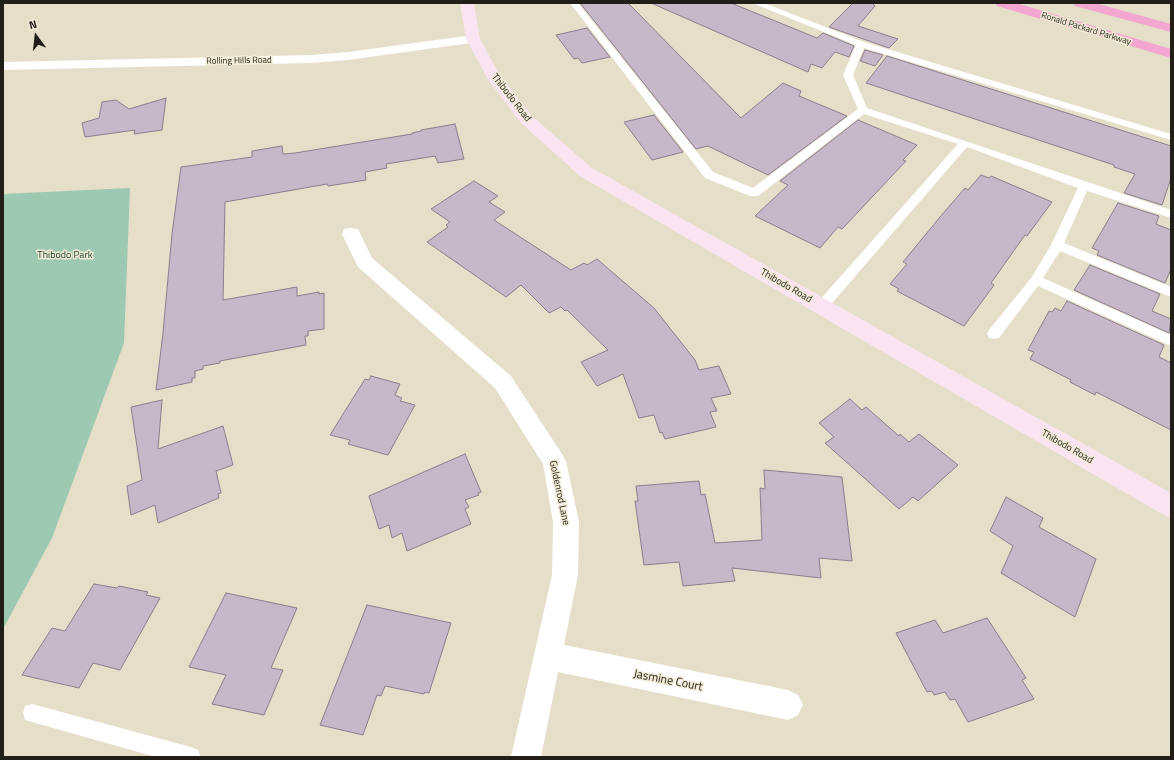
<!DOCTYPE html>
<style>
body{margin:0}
#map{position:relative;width:1174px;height:760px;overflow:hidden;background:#e5dec9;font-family:"Titillium Web",sans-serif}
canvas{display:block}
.frame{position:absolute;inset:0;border:4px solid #201e16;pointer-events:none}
.north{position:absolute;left:16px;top:16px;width:40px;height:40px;-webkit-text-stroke:3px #f2ebd6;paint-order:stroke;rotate:345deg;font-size:11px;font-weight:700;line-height:16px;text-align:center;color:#201e16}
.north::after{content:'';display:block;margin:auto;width:14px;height:18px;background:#201e16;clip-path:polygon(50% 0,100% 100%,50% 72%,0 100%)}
</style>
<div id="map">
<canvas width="1174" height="760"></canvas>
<div class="frame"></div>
<div class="north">N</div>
</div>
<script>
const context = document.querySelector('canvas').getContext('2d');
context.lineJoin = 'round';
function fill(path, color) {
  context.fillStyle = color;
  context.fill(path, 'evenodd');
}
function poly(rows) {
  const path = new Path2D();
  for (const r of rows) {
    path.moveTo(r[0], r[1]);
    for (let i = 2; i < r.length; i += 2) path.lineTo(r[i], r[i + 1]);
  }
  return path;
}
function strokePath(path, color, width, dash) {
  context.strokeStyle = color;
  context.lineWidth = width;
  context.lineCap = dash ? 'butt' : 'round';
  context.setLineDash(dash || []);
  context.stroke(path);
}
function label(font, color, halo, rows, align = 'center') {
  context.font = font + ' "Titillium Web",sans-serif';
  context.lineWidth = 3;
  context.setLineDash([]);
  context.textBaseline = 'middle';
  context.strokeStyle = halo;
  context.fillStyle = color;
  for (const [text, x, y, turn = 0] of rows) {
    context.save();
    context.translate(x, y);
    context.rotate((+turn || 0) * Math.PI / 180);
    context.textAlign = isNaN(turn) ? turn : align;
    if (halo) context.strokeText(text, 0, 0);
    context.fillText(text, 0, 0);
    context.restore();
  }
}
fill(poly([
 [130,188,124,343,52,538,3,629,3,194]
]), '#9dc8b2');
const building = poly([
 [580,3,628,3,741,118,783,83,801,91,799,96,847,116,768,175,708,146,696,149,580,3],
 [651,3,731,3,817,38,823,33,854,46,849,57,835,52,822,68,811,64,808,72,651,3],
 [853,3,872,3,875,6,858,26,898,39,889,48,829,27,853,3],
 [587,28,610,57,582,63,578,58,574,59,556,35,587,28],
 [865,50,883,55,875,66,860,61,865,50],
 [887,56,1171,146,1171,178,1162,205,1124,193,1135,174,1114,167,1114,165,866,83,887,56],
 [166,98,162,130,134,134,135,130,85,137,82,123,99,118,102,102,116,100,129,109,166,98],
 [654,115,683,152,652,160,624,122,654,115],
 [858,120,917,145,903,160,906,161,842,229,838,227,820,248,755,216,788,185,780,181,858,120],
 [455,124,464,159,438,163,435,156,386,164,387,168,365,172,366,180,328,186,327,184,225,202,223,300,297,287,297,296,319,292,319,294,324,293,324,329,308,331,308,336,305,336,306,345,220,361,220,363,203,366,203,369,195,371,195,378,192,378,192,382,156,390,163,333,172,234,181,167,252,157,252,151,282,146,283,154,295,153,412,134,412,133,421,131,421,130,455,124],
 [981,175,989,178,991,176,1052,202,1027,236,1025,235,991,283,994,285,964,326,897,291,899,289,890,284,907,264,903,262,940,217,965,188,968,190,981,175],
 [474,181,498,196,489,202,505,212,494,220,571,270,584,263,587,265,597,259,654,308,695,360,699,370,719,366,731,394,711,398,717,411,710,412,716,427,665,439,662,432,660,433,654,415,639,418,623,374,597,386,581,362,608,350,567,310,565,311,561,307,549,313,521,285,506,297,427,242,448,227,446,225,450,222,431,209,474,181],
 [1118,203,1159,216,1156,224,1171,230,1171,269,1165,283,1097,255,1099,251,1092,248,1118,203],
 [1090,265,1160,294,1152,311,1171,319,1169,333,1074,290,1090,265],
 [1067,301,1164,345,1159,357,1171,363,1171,430,1096,392,1095,395,1070,382,1071,380,1030,359,1034,352,1028,350,1049,311,1052,312,1055,308,1061,311,1067,301],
 [371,376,400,384,395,395,402,398,400,401,415,405,388,455,348,444,350,440,330,435,365,379,369,380,371,376],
 [850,399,862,410,866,407,899,436,900,434,909,442,919,434,958,465,918,501,913,497,899,509,825,443,834,437,819,423,850,399],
 [162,400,158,449,223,426,233,465,216,471,221,493,218,494,219,498,158,523,155,505,131,515,127,486,142,480,131,407,162,400],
 [465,454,481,492,478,493,479,495,465,500,469,507,465,509,471,524,407,551,402,533,392,538,389,525,379,529,369,496,465,454],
 [764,470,842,477,852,561,819,558,821,578,732,568,735,581,683,586,679,562,644,565,635,501,638,501,636,486,699,481,701,495,705,494,715,543,762,540,760,488,765,489,764,470],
 [1006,497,1043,518,1039,527,1096,559,1075,617,1001,573,1013,546,990,531,1006,497],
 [94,584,117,588,119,586,148,592,146,595,160,598,120,670,93,663,79,688,22,675,52,628,65,631,94,584],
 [226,593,297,608,271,668,283,670,264,715,212,704,226,675,189,667,226,593],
 [367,605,451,623,429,693,425,692,424,694,385,686,381,696,377,695,363,735,320,725,367,605],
 [987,618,1026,678,1022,680,1034,699,968,722,955,699,950,700,945,692,934,695,932,691,927,692,896,633,935,620,943,633,987,618]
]);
fill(building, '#c7b8c9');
strokePath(building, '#8b7d8d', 1);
fill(poly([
 [570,3,578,3,713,172,753,188,858,109,843,75,856,45,752,3,764,3,864,42,1171,134,1171,140,864,48,853,75,867,108,1171,210,1171,218,1087,191,1064,243,1171,287,1171,297,1060,251,1043,278,1171,335,1171,346,1038,286,999,338,994,339,989,338,987,334,989,330,1032,277,1051,245,1078,188,967,147,827,309,822,311,817,309,816,306,817,303,958,144,864,114,758,196,750,196,705,178,570,3],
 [32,704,191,747,198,750,201,757,156,757,32,722,25,720,23,713,25,706,32,704]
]), '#fff');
fill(poly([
 [473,35,478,36,480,39,478,42,348,60,312,63,3,70,3,62,312,55,348,52,473,35],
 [351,228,358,229,372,258,511,376,562,454,566,461,579,522,578,575,564,645,788,690,798,695,803,705,798,715,788,720,558,672,541,757,511,757,552,575,553,522,543,464,495,388,358,267,342,234,344,229,351,228]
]), '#fff');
fill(poly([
 [460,3,474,3,480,39,501,77,533,117,592,168,1171,493,1171,518,1162,514,580,176,521,123,489,81,466,39,460,3]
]), '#fbe4f1');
fill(poly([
 [995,3,1016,3,1171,49,1171,58,997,6,995,3],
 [1073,3,1095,3,1171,24,1171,32,1075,6,1073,3]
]), '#f3a6d0');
label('9px', '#201e16', '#f2ebd6', [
 ["Ronald Packard Parkway",1086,29,17],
 ["Rolling Hills Road",239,61,-1]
]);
label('10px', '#201e16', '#f2ebd6', [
 ["Thibodo Road",511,98,52],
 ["Thibodo Road",786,286,30],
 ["Thibodo Road",1067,447,30],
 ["Goldenrod Lane",559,493,78]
]);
label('10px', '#0e3b2a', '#f2ebd6', [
 ["Thibodo Park",65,256]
]);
label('12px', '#201e16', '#f2ebd6', [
 ["Jasmine Court",668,681,11]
]);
</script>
